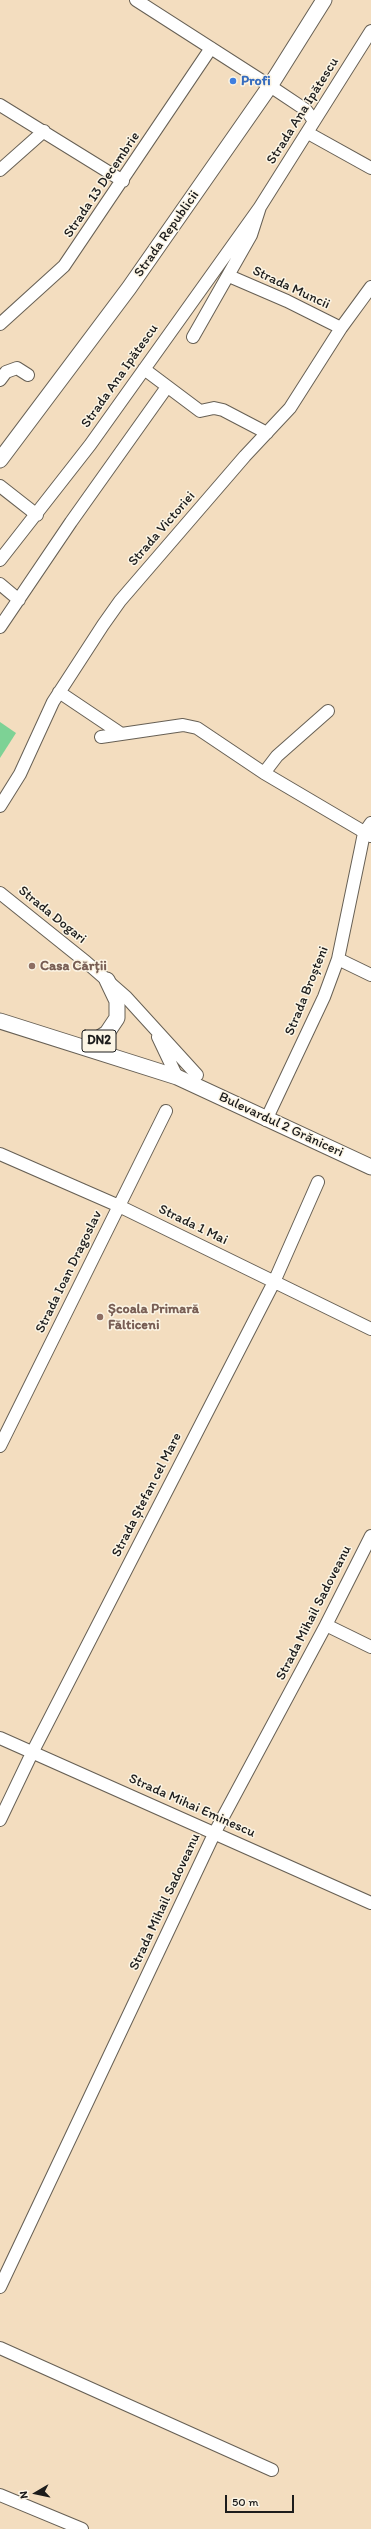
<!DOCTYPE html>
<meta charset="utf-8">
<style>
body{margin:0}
#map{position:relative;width:371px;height:2529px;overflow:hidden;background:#f3ddbf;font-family:Itim,sans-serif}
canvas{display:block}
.north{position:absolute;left:16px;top:2473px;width:40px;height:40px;-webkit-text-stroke:3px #fcf5e5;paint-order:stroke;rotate:261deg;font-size:11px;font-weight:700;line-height:16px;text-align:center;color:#1c1c1c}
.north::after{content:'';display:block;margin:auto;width:14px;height:18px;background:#1c1c1c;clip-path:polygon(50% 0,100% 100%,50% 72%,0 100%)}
.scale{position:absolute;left:225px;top:2495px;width:69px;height:18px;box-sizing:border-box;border:2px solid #1c1c1c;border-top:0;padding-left:5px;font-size:12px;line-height:14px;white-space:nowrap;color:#1c1c1c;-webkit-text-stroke:3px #fcf5e5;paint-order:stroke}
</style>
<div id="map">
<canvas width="371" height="2529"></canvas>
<div class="north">N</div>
<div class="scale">50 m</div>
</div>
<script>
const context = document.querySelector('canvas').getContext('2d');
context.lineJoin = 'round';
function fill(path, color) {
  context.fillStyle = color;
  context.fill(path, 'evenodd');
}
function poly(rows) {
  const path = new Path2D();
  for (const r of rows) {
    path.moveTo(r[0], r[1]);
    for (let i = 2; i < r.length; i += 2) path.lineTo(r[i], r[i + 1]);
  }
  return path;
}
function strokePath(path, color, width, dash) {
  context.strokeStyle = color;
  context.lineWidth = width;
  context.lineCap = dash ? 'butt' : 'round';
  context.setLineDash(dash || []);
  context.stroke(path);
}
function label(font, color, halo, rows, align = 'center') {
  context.font = font + ' Itim,sans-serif';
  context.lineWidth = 3;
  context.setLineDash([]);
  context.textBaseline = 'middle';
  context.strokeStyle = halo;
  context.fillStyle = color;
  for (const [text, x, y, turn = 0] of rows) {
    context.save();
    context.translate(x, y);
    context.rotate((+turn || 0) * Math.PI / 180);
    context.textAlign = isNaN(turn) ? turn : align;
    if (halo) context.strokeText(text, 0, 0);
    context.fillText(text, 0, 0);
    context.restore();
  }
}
fill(poly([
 [0,722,16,733,0,758]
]), '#7dd295');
const minor = poly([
 [136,0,270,86,306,110,314,121],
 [0,105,123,181],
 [308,133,371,168],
 [0,170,44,131],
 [229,276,287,301,341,328],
 [0,324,64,266,211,48],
 [193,337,251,235,260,207,371,31],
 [144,369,200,411,214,408,223,410,267,433],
 [0,380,6,372,17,368,28,375],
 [0,486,37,515],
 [0,560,90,445,260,207],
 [0,584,19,600],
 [0,627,71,522,167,387],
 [59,692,120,733],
 [101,737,183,725,197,728,264,773,371,836],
 [264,773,277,756,328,711],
 [0,806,20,774,53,702,103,625,120,601,245,456,290,408,341,328,371,287],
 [0,893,86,962,126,997,197,1075],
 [338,959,371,975],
 [158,1037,177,1077],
 [266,1120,324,997,338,959,361,848,364,833,371,823],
 [0,1154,119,1206,371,1329],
 [0,1446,166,1111],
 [326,1625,371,1647],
 [0,1738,371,1903],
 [0,1820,32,1753,274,1282,318,1182],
 [0,2287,215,1832,326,1625,371,1536],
 [0,2348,272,2470],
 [0,2495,82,2529]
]);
const major = poly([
 [0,460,129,288,270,86,324,0],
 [0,1021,177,1077,371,1167],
 [96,1040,107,1033,117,1018,117,1001,107,980]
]);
strokePath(minor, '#676055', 14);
strokePath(major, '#676055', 17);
strokePath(minor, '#fff', 12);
strokePath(major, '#fff', 15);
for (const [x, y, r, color] of [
 [233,81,4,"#3f7fe0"],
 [32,966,4,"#8d6e63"],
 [100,1317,4,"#8d6e63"]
]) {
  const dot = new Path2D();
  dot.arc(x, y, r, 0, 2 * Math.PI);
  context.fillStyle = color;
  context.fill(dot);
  strokePath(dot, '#fcf5e5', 1.5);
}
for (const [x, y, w] of [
 [99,1041,34]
]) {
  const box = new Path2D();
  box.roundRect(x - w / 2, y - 11, w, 22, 3);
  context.fillStyle = '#fcf5e5';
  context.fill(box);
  strokePath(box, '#1c1c1c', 1);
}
label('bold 13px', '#1c1c1c', null, [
 ["DN2",99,1041]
]);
label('bold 14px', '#366cbe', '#fcf5e5', [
 ["Profi",241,81]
], 'left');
label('14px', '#1c1c1c', '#fcf5e5', [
 ["Strada Ana Ipătescu",303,111,-58],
 ["Strada 13 Decembrie",102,185,-56],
 ["Strada Republicii",167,234,-55],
 ["Strada Muncii",291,288,25],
 ["Strada Ana Ipătescu",120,376,-55],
 ["Strada Victoriei",162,529,-49],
 ["Strada Dogari",52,915,39],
 ["Strada Broșteni",307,991,-68],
 ["Bulevardul 2 Grăniceri",281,1125,25],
 ["Strada 1 Mai",193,1225,26],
 ["Strada Ioan Dragoslav",69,1272,-64],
 ["Strada Ștefan cel Mare",147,1495,-63],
 ["Strada Mihail Sadoveanu",314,1613,-63],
 ["Strada Mihai Eminescu",192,1806,24],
 ["Strada Mihail Sadoveanu",165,1902,-65]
]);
label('bold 14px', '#785e54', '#fcf5e5', [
 ["Casa Cărții",40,966],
 ["Școala Primară",108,1309],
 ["Fălticeni",108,1325]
], 'left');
</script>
